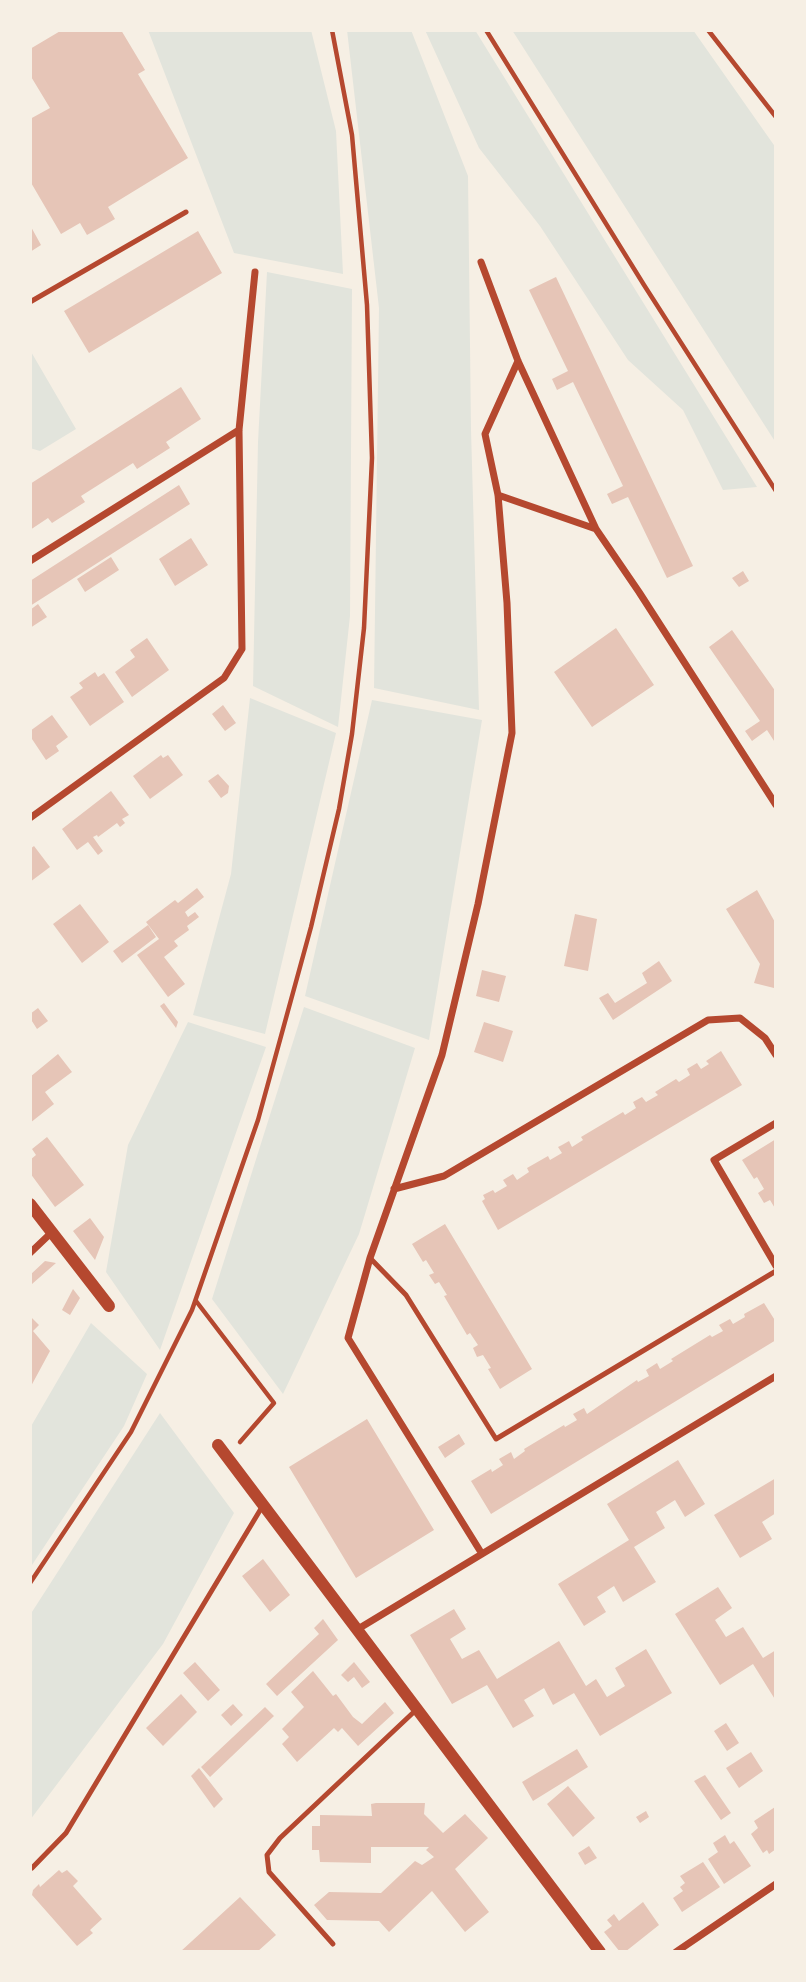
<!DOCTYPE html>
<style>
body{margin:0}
#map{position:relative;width:806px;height:1982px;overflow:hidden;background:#f6efe4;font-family:Rubik,sans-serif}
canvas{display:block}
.frame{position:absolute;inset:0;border:32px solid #f6efe4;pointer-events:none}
</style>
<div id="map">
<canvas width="806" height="1982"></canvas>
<div class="frame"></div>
</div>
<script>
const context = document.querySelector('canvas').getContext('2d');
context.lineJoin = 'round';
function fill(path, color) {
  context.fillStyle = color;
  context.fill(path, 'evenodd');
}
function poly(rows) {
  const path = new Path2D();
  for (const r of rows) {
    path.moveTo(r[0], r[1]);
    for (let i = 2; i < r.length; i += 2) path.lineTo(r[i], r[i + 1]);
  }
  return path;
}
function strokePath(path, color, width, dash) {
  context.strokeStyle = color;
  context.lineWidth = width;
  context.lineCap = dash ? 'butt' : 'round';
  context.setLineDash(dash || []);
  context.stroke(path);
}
fill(poly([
 [148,30,311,30,336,131,343,274,234,253],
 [347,30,411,30,468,176,471,430,479,710,374,688,379,308],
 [425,30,475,30,757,487,723,490,683,410,628,360,540,226,479,148],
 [512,30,693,30,776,148,776,443],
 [267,272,352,289,350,616,338,727,253,686,258,442],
 [30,350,76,429,40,451,30,448],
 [250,698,336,733,265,1034,193,1015,231,874],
 [372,700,482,720,429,1040,305,996],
 [304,1007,415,1048,359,1234,283,1394,212,1299],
 [188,1022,266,1047,160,1350,106,1272,128,1145],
 [91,1323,147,1374,124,1426,30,1568,30,1428],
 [160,1413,234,1513,163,1644,30,1820,30,1615]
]), '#e2e4dc');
fill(poly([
 [62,30,121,30,145,70,138,74,188,158,108,207,115,219,87,235,80,223,61,234,30,181,30,119,50,108,30,75,30,49],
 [30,225,41,245,30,252],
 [198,231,222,273,89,353,64,311],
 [556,277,693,566,667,578,628,497,612,504,607,494,623,486,573,382,557,390,552,379,568,371,529,290],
 [181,387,201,419,166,442,170,448,137,469,133,463,81,496,85,502,52,523,48,518,30,530,30,484],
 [179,485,190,504,30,606,30,581],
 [191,538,208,565,175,586,159,559],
 [111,557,119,570,85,592,77,579],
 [743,571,749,581,739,587,732,578],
 [38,604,47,617,30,628,30,610],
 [616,628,654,685,592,727,554,672],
 [732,630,776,692,776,744,767,730,752,741,745,731,760,721,709,647],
 [147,638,169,670,132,697,115,672,135,657,130,650],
 [95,672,98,677,104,673,124,702,90,726,70,697,83,688,79,683],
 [223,705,236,723,225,731,212,714],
 [52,715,68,737,56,746,59,751,46,760,30,736,30,731],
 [161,755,163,758,168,755,183,775,150,799,133,776],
 [218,774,229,786,228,793,221,798,208,781],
 [111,791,129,815,122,819,125,823,120,827,117,823,98,837,97,835,93,837,103,851,98,855,88,842,77,850,62,829],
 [34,846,50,867,30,882,30,849],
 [197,888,204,897,185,912,188,917,195,912,199,917,187,926,189,930,174,941,178,946,164,957,185,984,168,997,137,955,159,939,146,922,175,900,178,903],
 [757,890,776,924,776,991,774,988,754,983,760,964,726,909],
 [80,904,109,942,82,963,53,924],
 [575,914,597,919,588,971,564,966],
 [148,925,156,937,122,963,113,951],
 [659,961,672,981,613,1020,599,998,608,993,615,1003,647,983,642,973],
 [482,970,506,976,499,1002,476,996],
 [164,1003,178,1022,176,1028,160,1006],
 [38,1008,48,1021,37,1029,30,1018,30,1014],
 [484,1022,513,1031,503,1062,474,1052],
 [721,1051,742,1085,498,1230,482,1201,485,1199,483,1195,493,1190,495,1193,507,1186,503,1180,513,1174,517,1180,529,1172,527,1168,548,1156,550,1160,562,1153,558,1147,562,1145,569,1141,572,1147,583,1140,581,1137,623,1112,625,1115,636,1108,633,1102,642,1097,646,1102,658,1095,655,1092,676,1079,679,1082,690,1075,687,1069,697,1063,701,1069,709,1064,706,1061],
 [58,1054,72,1072,45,1092,54,1104,30,1123,30,1077],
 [47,1137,84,1185,55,1207,30,1173,30,1160,36,1155,32,1149],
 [776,1139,776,1210,770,1200,764,1203,758,1193,764,1189,757,1177,754,1179,742,1160],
 [90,1218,104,1237,95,1260,73,1231],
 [445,1224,532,1369,500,1389,488,1369,491,1368,483,1355,477,1357,473,1348,478,1345,470,1333,467,1335,444,1296,447,1295,439,1282,435,1284,429,1275,434,1273,426,1260,423,1262,412,1244],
 [45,1261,56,1263,32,1284,30,1275],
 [73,1289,80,1298,70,1315,62,1310],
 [764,1303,776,1322,776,1340,491,1514,471,1481,491,1469,492,1472,503,1465,499,1459,511,1452,514,1459,525,1451,524,1449,564,1425,565,1427,577,1420,573,1414,584,1408,587,1414,637,1380,638,1382,649,1376,646,1370,657,1363,660,1369,673,1361,671,1359,710,1335,712,1337,723,1331,719,1325,730,1319,733,1324,745,1317,744,1314],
 [30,1316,39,1325,33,1331,50,1351,30,1388],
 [367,1419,434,1530,356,1578,289,1467],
 [459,1434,465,1444,445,1458,438,1447],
 [678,1460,705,1504,685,1517,675,1500,656,1512,665,1528,634,1547,656,1582,623,1602,614,1586,597,1597,606,1612,584,1626,558,1584,629,1540,607,1504],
 [776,1478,776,1513,762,1522,772,1539,740,1558,714,1515],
 [263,1559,290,1595,270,1612,242,1576],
 [718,1587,732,1608,715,1620,726,1637,743,1627,763,1658,776,1650,776,1701,753,1664,720,1685,675,1614],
 [454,1609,466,1629,450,1639,462,1659,479,1650,497,1679,559,1641,586,1686,596,1679,607,1697,625,1686,615,1668,646,1649,672,1693,600,1736,574,1693,553,1705,544,1688,524,1700,534,1716,513,1728,487,1685,452,1704,410,1635],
 [323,1619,338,1640,277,1696,266,1684,319,1634,314,1628],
 [195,1662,220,1690,208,1701,183,1673],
 [354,1662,370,1682,362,1688,354,1677,348,1682,341,1675],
 [313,1671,333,1696,336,1694,353,1717,362,1724,385,1702,394,1713,358,1746,342,1728,338,1732,334,1728,297,1762,282,1744,289,1737,282,1729,304,1707,291,1692],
 [181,1694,197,1712,163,1746,146,1728],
 [233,1704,243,1715,231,1726,221,1715],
 [265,1707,274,1716,210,1777,201,1767],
 [726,1723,739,1743,727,1751,714,1731],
 [577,1749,588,1767,533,1801,522,1782],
 [751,1752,763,1771,739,1788,726,1768],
 [199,1768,223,1799,214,1808,191,1776],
 [705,1775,731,1813,721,1820,694,1781],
 [568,1786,595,1818,573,1837,547,1804],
 [376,1803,425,1803,424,1814,443,1833,465,1814,488,1838,455,1869,489,1912,465,1932,432,1891,389,1932,379,1921,327,1920,314,1905,329,1892,381,1893,415,1861,422,1865,434,1857,426,1850,429,1847,371,1847,371,1863,320,1862,319,1850,312,1850,312,1826,320,1826,320,1815,372,1816,371,1804],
 [775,1807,776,1849,769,1854,767,1850,763,1853,751,1834,758,1828,754,1821],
 [646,1811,649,1817,640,1823,636,1817],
 [725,1835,730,1844,734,1841,751,1866,724,1884,708,1859,718,1852,713,1843],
 [589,1846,597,1858,585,1865,578,1853],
 [703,1862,720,1887,682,1912,673,1898,683,1891,680,1887,685,1883,680,1876],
 [59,1870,62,1873,67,1870,78,1881,73,1886,102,1919,90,1930,93,1933,77,1946,32,1895,33,1890,39,1884,40,1887],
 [240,1897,276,1935,257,1952,180,1952],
 [643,1902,659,1925,625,1952,620,1952,604,1932,612,1926,607,1920,614,1914,619,1921]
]), '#e6c5b7');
strokePath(poly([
 [486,30,644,285,776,491],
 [708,30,776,117],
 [196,1301,274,1403,240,1442],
 [30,1583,131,1432,192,1310,258,1120,311,927,339,809,352,734,364,628,372,458,367,305,352,135,332,30]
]), '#b5482f', 4.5);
strokePath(poly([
 [30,302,186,212],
 [370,1258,406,1295,496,1439,776,1271],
 [32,1868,66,1833,262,1507],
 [333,1944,269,1872,267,1855,280,1838,417,1709]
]), '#b5482f', 5);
strokePath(poly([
 [481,262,518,361,596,529,639,592,776,805],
 [498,495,596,529],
 [30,561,239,430],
 [30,818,224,678,242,649,239,430,255,272],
 [776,1123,714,1160,776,1266],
 [394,1189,444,1176,708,1020,740,1018,765,1038,776,1055],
 [30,1253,51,1233],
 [482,1554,348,1338,370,1258,442,1055,478,904,512,733,507,603,498,495,485,434,518,361],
 [358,1629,776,1376],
 [676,1952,776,1884]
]), '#b5482f', 7);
strokePath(poly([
 [30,1204,109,1306],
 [218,1445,600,1952]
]), '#b5482f', 12);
</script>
